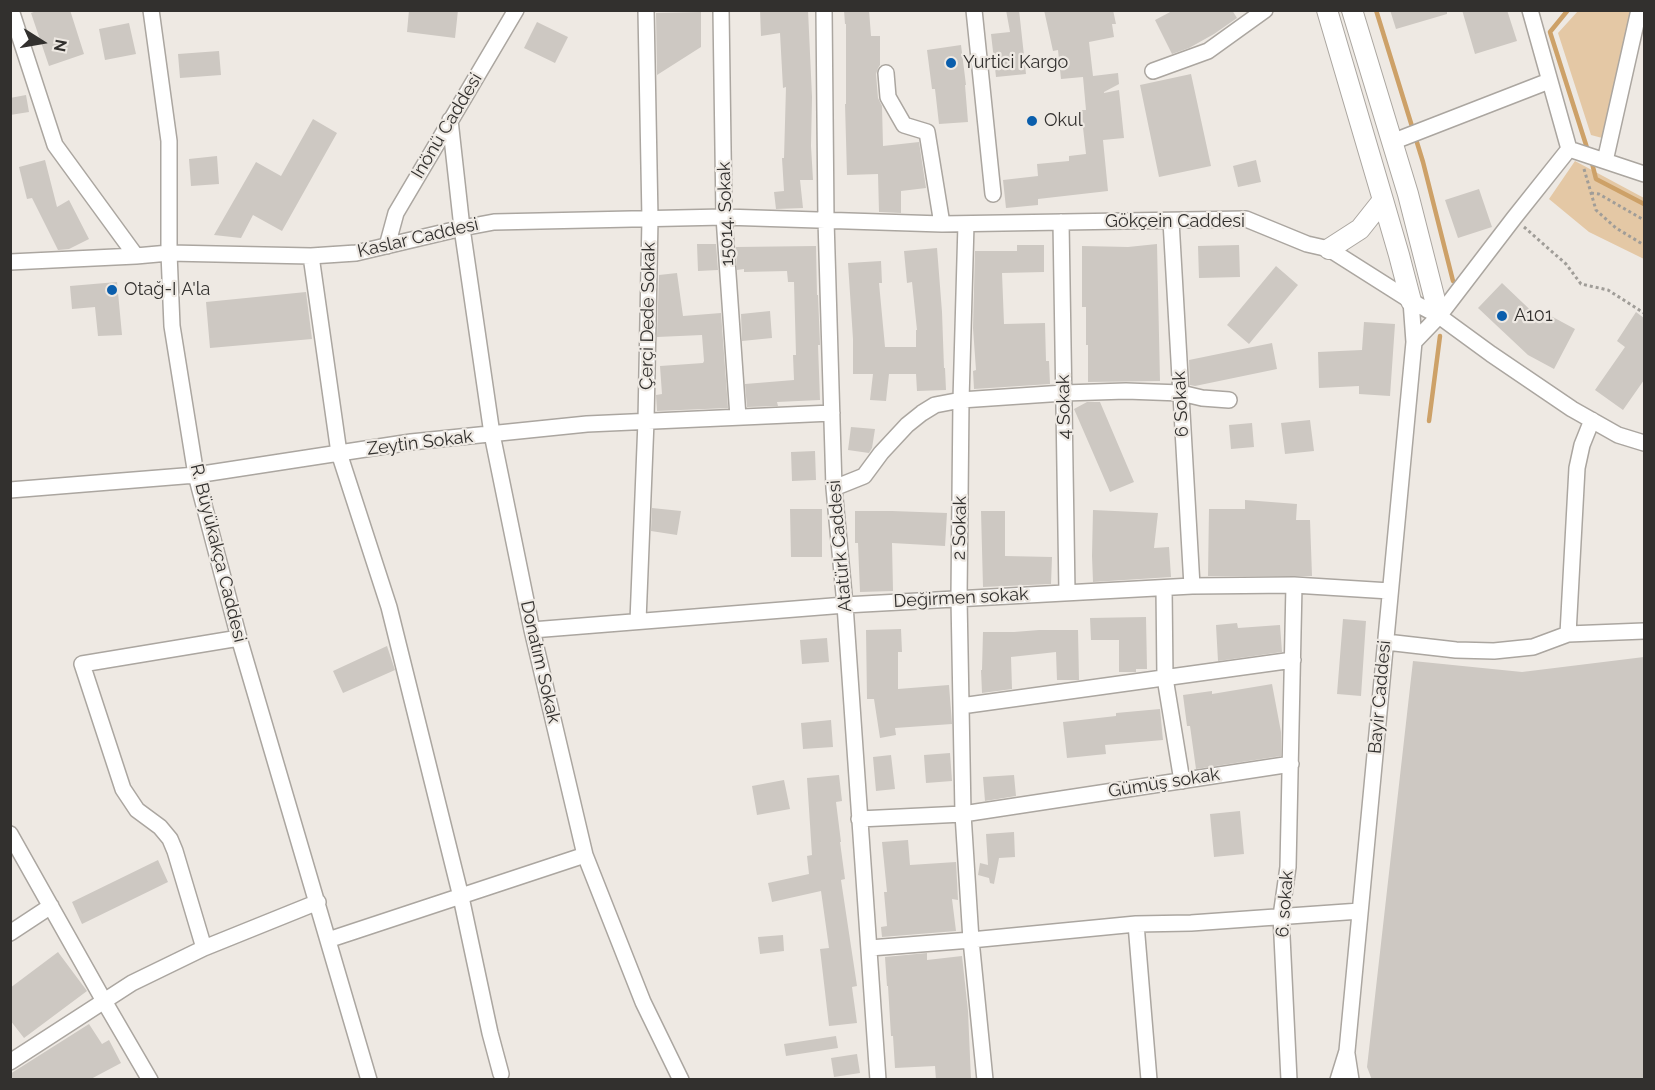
<!DOCTYPE html>
<meta charset="utf-8">
<style>
body{margin:0}
#map{position:relative;width:1655px;height:1090px;overflow:hidden;background:#eee9e3;font-family:Raleway,sans-serif}
canvas{display:block}
.frame{position:absolute;inset:0;border:12px solid #32302e;pointer-events:none}
.north{position:absolute;left:12px;top:12px;width:60px;height:60px;-webkit-text-stroke:4px #eee9e3;paint-order:stroke;rotate:101deg;font-size:16px;font-weight:700;line-height:24px;text-align:center;color:#32302e}
.north::after{content:'';display:block;margin:auto;width:21px;height:27px;background:#32302e;clip-path:polygon(50% 0,100% 100%,50% 72%,0 100%)}
</style>
<div id="map">
<canvas width="1655" height="1090"></canvas>
<div class="frame"></div>
<div class="north">N</div>
</div>
<script>
const context = document.querySelector('canvas').getContext('2d');
context.lineJoin = 'round';
function fill(path, color) {
  context.fillStyle = color;
  context.fill(path, 'evenodd');
}
function poly(rows) {
  const path = new Path2D();
  for (const r of rows) {
    path.moveTo(r[0], r[1]);
    for (let i = 2; i < r.length; i += 2) path.lineTo(r[i], r[i + 1]);
  }
  return path;
}
function strokePath(path, color, width, dash) {
  context.strokeStyle = color;
  context.lineWidth = width;
  context.lineCap = dash ? 'butt' : 'round';
  context.setLineDash(dash || []);
  context.stroke(path);
}
function label(font, color, halo, rows, align = 'center') {
  context.font = font + ' Raleway,sans-serif';
  context.lineWidth = 4.5;
  context.setLineDash([]);
  context.textBaseline = 'middle';
  context.strokeStyle = halo;
  context.fillStyle = color;
  for (const [text, x, y, turn = 0] of rows) {
    context.save();
    context.translate(x, y);
    context.rotate((+turn || 0) * Math.PI / 180);
    context.textAlign = isNaN(turn) ? turn : align;
    if (halo) context.strokeText(text, 0, 0);
    context.fillText(text, 0, 0);
    context.restore();
  }
}
fill(poly([
 [1578,11,1635,11,1606,139,1591,135,1558,33],
 [1575,161,1644,198,1644,259,1589,232,1549,199]
]), '#e4c8a5');
strokePath(poly([
 [1376,10,1423,162,1453,281],
 [1568,10,1550,32,1588,151],
 [1591,159,1596,179,1644,204],
 [1429,421,1440,336]
]), '#cda168', 4.5);
fill(poly([
 [39,10,70,10,84,54,49,66,31,13],
 [409,10,458,10,455,38,407,32],
 [760,10,808,10,812,97,811,146,813,180,800,180,803,208,776,209,774,192,784,191,782,158,784,158,786,87,783,88,780,33,761,36],
 [844,10,869,10,871,36,880,36,880,65,878,68,876,74,878,98,882,106,883,146,919,142,926,188,901,191,901,213,879,212,878,174,847,175,845,104,846,104,846,24,845,24],
 [1006,10,1019,10,1026,74,996,77,991,34,1010,32],
 [1044,10,1113,10,1116,24,1112,24,1114,37,1089,42,1093,76,1118,73,1119,84,1104,92,1104,93,1119,90,1124,138,1103,140,1108,191,1038,199,1038,205,1006,208,1003,180,1038,176,1037,164,1069,161,1069,156,1086,154,1081,110,1086,110,1083,77,1061,79,1058,50,1053,51],
 [1174,10,1232,10,1237,18,1214,34,1189,48,1172,54,1155,20],
 [1390,10,1447,10,1447,14,1396,29],
 [1462,10,1507,10,1517,41,1475,54],
 [701,12,701,47,657,75,656,13],
 [537,22,568,37,555,63,524,48],
 [129,23,136,54,105,60,99,29],
 [961,45,966,85,965,85,968,122,939,124,935,89,932,89,927,50],
 [219,51,221,75,180,78,178,54],
 [1191,74,1211,166,1159,177,1140,85],
 [26,95,29,112,10,115,10,98],
 [313,119,337,133,282,231,253,215,241,238,214,235,256,162,281,176],
 [217,156,219,184,191,186,189,159],
 [45,160,57,207,69,200,89,239,69,249,58,250,32,198,27,199,19,167],
 [1256,160,1261,182,1238,187,1233,166],
 [1479,189,1492,227,1458,238,1445,200],
 [697,244,716,244,718,270,698,271],
 [1157,244,1160,381,1088,382,1088,345,1086,345,1086,307,1082,307,1082,246,1128,247],
 [1017,245,1044,245,1044,272,1002,273,1004,324,1045,323,1046,361,1049,361,1050,384,974,389,973,371,976,370,973,328,975,251,1017,251],
 [1239,245,1240,277,1199,278,1198,246],
 [816,246,817,295,818,295,820,345,818,345,820,400,777,402,778,406,747,407,745,384,794,380,793,355,796,355,794,282,788,282,787,271,744,272,744,269,737,270,736,247],
 [937,248,942,312,944,368,945,368,946,390,917,391,916,374,889,374,886,401,870,400,873,374,853,374,853,339,848,263,881,261,882,283,879,283,885,347,916,347,916,330,917,330,912,282,907,283,904,251],
 [1276,266,1298,285,1249,344,1227,325],
 [677,273,683,316,721,313,728,408,657,411,656,395,662,394,660,366,703,363,704,361,702,335,657,337,659,275],
 [117,282,122,335,98,336,95,307,72,309,70,286],
 [1502,283,1544,323,1549,315,1575,329,1554,369,1528,355,1478,308],
 [306,292,312,339,210,348,206,302],
 [770,311,772,338,742,341,741,314],
 [1636,312,1644,318,1644,380,1623,410,1595,390,1625,347,1617,341],
 [1364,322,1395,324,1390,396,1359,394,1359,386,1319,388,1318,352,1362,350],
 [1272,343,1277,369,1195,386,1190,385,1189,360],
 [1087,402,1100,402,1134,482,1110,492,1074,409],
 [1310,420,1314,451,1285,454,1281,423],
 [1252,423,1254,447,1231,449,1229,425],
 [851,427,875,429,872,448,869,453,848,450],
 [815,451,816,480,792,481,791,452],
 [1245,500,1297,504,1296,520,1310,520,1312,576,1208,576,1209,509,1245,509],
 [652,508,681,511,677,535,651,531],
 [790,509,822,509,822,557,791,557],
 [1093,510,1158,513,1154,548,1169,547,1171,577,1093,582,1092,556],
 [855,511,892,511,947,513,945,546,892,543,893,591,860,592,858,543,855,543],
 [981,511,1005,511,1005,556,1052,557,1051,584,983,587],
 [1146,617,1147,669,1136,669,1136,672,1119,672,1119,640,1091,640,1090,618],
 [1343,619,1366,621,1361,696,1337,694],
 [1237,623,1238,628,1280,625,1282,652,1218,661,1216,625],
 [901,629,902,652,898,652,898,689,949,685,952,724,895,728,896,735,880,738,874,699,867,699,866,630],
 [1039,630,1078,630,1079,680,1057,680,1056,652,1011,657,1012,689,982,693,981,670,982,670,983,632,1014,632],
 [827,638,829,662,802,664,800,640],
 [387,646,395,670,343,693,333,671],
 [1644,657,1644,1080,1372,1080,1367,1067,1413,661,1522,672],
 [1272,684,1281,732,1281,756,1196,769,1190,726,1187,726,1183,695,1212,691,1212,694],
 [1160,709,1163,740,1105,745,1106,754,1067,758,1063,722,1116,716,1116,713],
 [831,720,833,747,803,749,801,723],
 [950,753,952,781,926,783,924,755],
 [891,755,895,789,876,791,873,757],
 [839,775,842,801,836,802,841,842,840,842,845,879,841,880,857,986,852,987,857,1023,829,1026,820,949,829,948,821,891,772,902,768,883,809,874,807,856,812,855,807,778],
 [1014,775,1016,796,985,801,983,777],
 [784,780,790,809,757,815,752,786],
 [1240,811,1244,854,1214,857,1210,814],
 [1014,832,1015,857,999,858,994,884,990,883,989,878,978,875,980,863,988,865,986,834],
 [908,840,910,865,956,862,958,900,952,899,956,931,882,937,881,927,887,926,884,892,887,892,882,842],
 [158,860,168,882,82,924,72,902],
 [783,935,784,951,760,954,758,937],
 [58,952,87,991,24,1038,10,1020,10,988],
 [927,953,927,960,962,956,968,1011,971,1080,936,1080,935,1066,895,1068,893,1036,891,1036,888,986,887,986,885,957],
 [89,1024,102,1044,109,1040,121,1063,89,1080,10,1080,10,1074],
 [836,1036,838,1048,786,1056,784,1044],
 [857,1054,860,1073,834,1077,831,1058]
]), '#cdc8c2');
const minor = poly([
 [11,10,55,145,136,256],
 [151,10,169,141,169,253,172,326,196,475,239,638,369,1080],
 [721,10,724,217,738,417],
 [824,10,826,220,834,488,845,605,878,1080],
 [974,10,993,194],
 [1530,10,1569,149],
 [1153,71,1208,51,1265,10],
 [886,73,888,97,904,125,927,132,942,224],
 [450,120,462,228,492,434,532,630,585,855,643,1002,681,1080],
 [1392,142,1549,81],
 [1605,161,1639,10],
 [1171,221,1192,586],
 [1061,222,1067,592],
 [966,224,961,400,959,598,963,814,971,940,985,1080],
 [387,246,396,213,516,10],
 [311,256,339,453,389,607,461,897,490,1033,501,1074],
 [10,262,136,256,169,253,311,256,356,253,462,228,494,222,724,217,942,224,1246,219,1307,244,1329,249,1411,301,1439,316,1491,354,1572,409,1618,435,1644,443],
 [1414,342,1439,316,1514,218,1569,149,1644,174],
 [1592,420,1582,445,1577,468,1568,634,1644,631],
 [834,488,864,476,881,453,907,425,922,413,935,405,961,400,1064,393,1126,391,1181,393,1202,398,1229,400],
 [10,490,196,475,411,442,587,424,832,413],
 [1164,588,1165,678,1182,781],
 [638,621,646,421,650,219,646,10],
 [532,630,845,605,1192,586,1294,585,1390,591],
 [1386,642,1456,650,1494,651,1533,647,1568,634],
 [961,706,1293,660],
 [859,819,963,814,1291,764],
 [10,834,104,1001,150,1080],
 [1136,924,1149,1080],
 [10,933,51,906],
 [328,940,585,855],
 [204,948,175,851,170,839,160,827,137,810,123,789,82,664,239,638],
 [870,948,971,940,1136,924,1191,923,1360,911],
 [1347,1054,1351,1080],
 [10,1062,132,983,204,948,318,902],
 [1289,1080,1281,916,1288,867,1294,585],
 [1338,1080,1347,1051,1414,342,1411,301]
]);
const major = poly([
 [1327,10,1383,200,1360,229,1329,249],
 [1352,10,1408,194,1439,316],
 [1383,200,1399,255,1411,301]
]);
strokePath(minor, '#aba6a0', 18);
strokePath(major, '#aba6a0', 22);
strokePath(poly([
 [1584,169,1596,210,1616,228,1644,245],
 [1591,193,1599,194,1644,220],
 [1524,227,1566,264,1581,284,1608,290,1644,313]
]), '#a09d98', 3, [3, 3]);
strokePath(minor, '#fff', 15);
strokePath(major, '#fff', 20);
for (const [x, y, r, color] of [
 [951,63,6,"#0a5eac"],
 [1032,121,6,"#0a5eac"],
 [112,290,6,"#0a5eac"],
 [1502,316,6,"#0a5eac"]
]) {
  const dot = new Path2D();
  dot.arc(x, y, r, 0, 2 * Math.PI);
  context.fillStyle = color;
  context.fill(dot);
  strokePath(dot, '#eee9e3', 2);
}
label('18px', '#32302e', '#eee9e3', [
 ["Yurtici Kargo",963,63],
 ["Okul",1044,121],
 ["Otağ-I A'la",124,290],
 ["A101",1514,316]
], 'left');
label('18px', '#32302e', '#eee9e3', [
 ["Inönü Caddesi",447,126,-59],
 ["15014. Sokak",726,214,-92],
 ["Gökçein Caddesi",1175,222],
 ["Kaslar Caddesi",418,238,-13],
 ["Çerçi Dede Sokak",648,316,-89],
 ["6 Sokak",1181,404,-93],
 ["4 Sokak",1064,407,-91],
 ["Zeytin Sokak",420,443,-7],
 ["2 Sokak",960,528,-89],
 ["Atatürk Caddesi",840,546,-95],
 ["R. Büyükakça Caddesi",218,553,76],
 ["Değirmen sokak",961,598,-3],
 ["Donatım Sokak",540,662,77],
 ["Bayir Caddesi",1380,697,-85],
 ["Gümüş sokak",1164,783,-9],
 ["6. sokak",1285,904,-86]
]);
</script>
